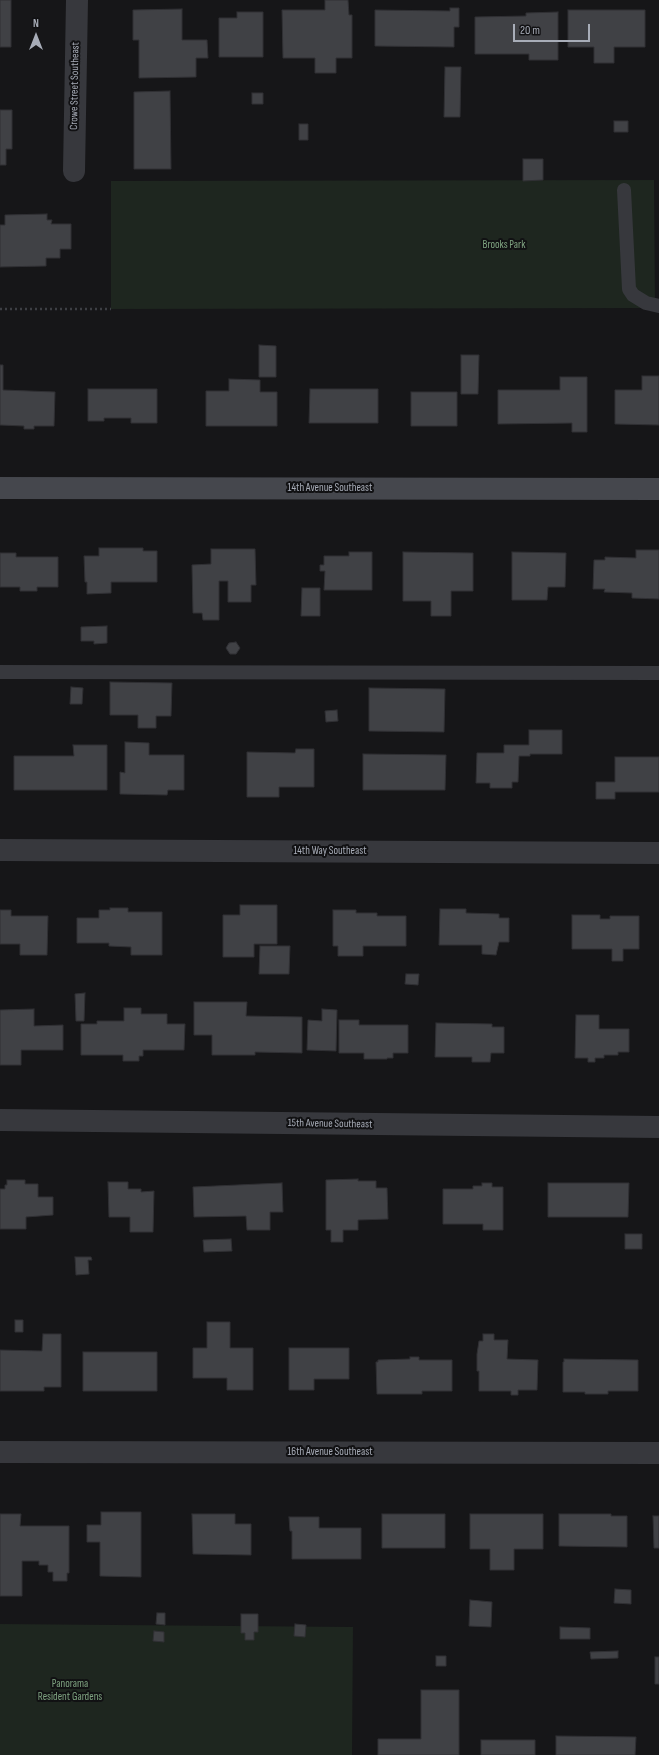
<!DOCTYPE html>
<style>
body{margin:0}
#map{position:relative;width:659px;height:1755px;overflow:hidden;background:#161618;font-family:"Sofia Sans Condensed",sans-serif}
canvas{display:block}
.north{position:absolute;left:16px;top:16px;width:40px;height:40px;-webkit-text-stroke:3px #111113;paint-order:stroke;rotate:0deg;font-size:11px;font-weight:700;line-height:16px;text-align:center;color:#a8adb8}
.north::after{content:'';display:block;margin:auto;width:14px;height:18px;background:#a8adb8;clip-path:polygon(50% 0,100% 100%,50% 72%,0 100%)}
.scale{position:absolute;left:513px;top:24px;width:77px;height:18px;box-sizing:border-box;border:2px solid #a8adb8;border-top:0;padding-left:5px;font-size:12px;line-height:14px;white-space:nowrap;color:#a8adb8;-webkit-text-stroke:3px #111113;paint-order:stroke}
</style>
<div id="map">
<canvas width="659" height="1755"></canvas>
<div class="north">N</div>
<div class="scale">20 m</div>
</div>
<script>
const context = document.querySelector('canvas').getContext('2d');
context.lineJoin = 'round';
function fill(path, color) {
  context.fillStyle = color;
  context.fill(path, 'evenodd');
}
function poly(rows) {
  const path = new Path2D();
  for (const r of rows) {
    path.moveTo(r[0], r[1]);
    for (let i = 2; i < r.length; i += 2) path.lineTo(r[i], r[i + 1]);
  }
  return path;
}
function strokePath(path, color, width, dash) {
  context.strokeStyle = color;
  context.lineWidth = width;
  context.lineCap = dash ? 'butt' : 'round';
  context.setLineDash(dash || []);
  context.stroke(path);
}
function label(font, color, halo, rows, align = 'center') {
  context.font = font + ' "Sofia Sans Condensed",sans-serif';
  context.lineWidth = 4;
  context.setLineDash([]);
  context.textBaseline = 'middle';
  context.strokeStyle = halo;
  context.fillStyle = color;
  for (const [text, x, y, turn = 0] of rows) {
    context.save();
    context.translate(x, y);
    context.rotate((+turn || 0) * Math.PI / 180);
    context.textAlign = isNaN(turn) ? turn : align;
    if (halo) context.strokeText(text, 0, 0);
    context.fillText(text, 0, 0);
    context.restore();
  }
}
fill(poly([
 [654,180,655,308,111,309,111,181],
 [0,1624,353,1627,352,1755,0,1755]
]), '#1e261f');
const building = poly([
 [0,0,11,0,11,47,0,47,0,0],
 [325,0,348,0,349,15,352,15,352,58,336,58,336,73,315,73,315,58,283,58,282,10,325,10,325,0],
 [450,8,459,8,459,27,454,27,454,47,375,46,375,10,450,11,450,8],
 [182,9,182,40,207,40,208,58,196,58,196,77,139,78,139,40,133,40,133,10,182,9],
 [568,10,645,10,645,47,614,47,614,63,594,63,594,47,568,47,568,10],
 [237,12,263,12,263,57,219,57,219,18,237,18,237,12],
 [558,12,558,60,529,60,529,54,475,54,475,17,526,16,526,13,558,12],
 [445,67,461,67,460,117,444,117,445,67],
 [170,91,171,169,134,169,134,92,170,91],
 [252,93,263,93,263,104,252,104,252,93],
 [0,110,12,110,12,149,6,149,6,165,0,165,0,110],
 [614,121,628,121,628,132,614,132,614,121],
 [299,124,308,124,308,140,299,140,299,124],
 [523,159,543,159,543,180,523,181,523,159],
 [47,214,47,220,52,220,51,224,71,224,71,249,60,249,60,258,46,258,46,266,0,267,0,225,5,225,5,215,47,214],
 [259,345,276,346,276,377,259,377,259,345],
 [461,355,479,355,478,394,461,394,461,355],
 [0,365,3,365,3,390,55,392,54,426,34,426,34,429,24,429,24,426,0,425,0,365],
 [642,376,659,376,659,425,615,424,615,390,642,390,642,376],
 [560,377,587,377,587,432,572,432,572,423,498,424,498,390,560,390,560,377],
 [229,379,260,380,260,392,277,392,277,426,206,426,206,391,229,391,229,379],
 [88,389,157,389,157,423,131,423,131,418,104,418,104,421,88,421,88,389],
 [310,389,378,389,378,423,309,423,310,389],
 [411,392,457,392,457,426,411,426,411,392],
 [99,548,143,548,143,551,157,551,157,582,111,582,111,593,87,594,87,582,85,582,84,556,99,556,99,548],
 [211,549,255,549,256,585,251,585,251,602,228,602,228,581,219,581,219,620,203,620,202,613,193,613,192,565,211,564,211,549],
 [636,550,659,550,659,599,632,598,632,593,604,592,605,589,593,589,594,560,605,560,605,557,636,558,636,550],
 [349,552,372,552,372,590,324,590,325,571,320,571,320,565,324,565,324,556,349,556,349,552],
 [403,552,473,553,473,591,451,591,451,616,431,616,431,601,403,601,403,552],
 [512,552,566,553,565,587,548,587,547,600,512,600,512,552],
 [0,553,16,553,16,557,58,557,58,587,37,587,37,591,20,591,20,587,0,587,0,553],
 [302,588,320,588,320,616,301,616,302,588],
 [107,626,107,643,94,644,94,641,81,641,81,627,107,626],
 [236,642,240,648,236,654,230,654,226,648,229,643,236,642],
 [110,682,172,683,171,716,156,716,156,728,138,728,138,715,110,715,110,682],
 [71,687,83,688,82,704,70,704,71,687],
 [369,688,445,689,444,732,369,731,369,688],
 [337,710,338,721,326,722,325,711,337,710],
 [529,730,562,730,562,754,530,754,530,756,519,756,518,782,512,782,512,788,490,788,490,783,476,783,477,753,504,753,504,745,529,745,529,730],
 [125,742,149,743,149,755,184,755,184,790,168,790,167,795,120,794,120,772,125,773,125,742],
 [73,745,107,745,107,790,14,790,14,756,74,756,73,745],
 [296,749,314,749,314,787,279,787,279,797,247,797,247,752,295,753,296,749],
 [363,754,446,755,445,790,363,790,363,754],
 [615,757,659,757,659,792,615,792,615,799,596,799,596,782,615,782,615,757],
 [240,905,277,905,277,944,254,944,254,957,223,957,223,915,240,915,240,905],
 [110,908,128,908,128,912,162,912,162,955,131,955,131,947,109,946,109,943,77,943,77,918,99,918,99,910,110,910,110,908],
 [440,909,466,909,466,913,499,914,499,918,509,918,509,942,499,942,496,955,482,954,482,945,439,945,440,909],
 [0,910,11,910,11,916,48,916,47,955,20,955,20,944,0,944,0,910],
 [333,910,356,910,356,913,377,913,377,916,406,916,406,946,363,946,363,956,338,956,338,946,333,946,333,910],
 [572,915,600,915,600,919,610,919,610,916,639,916,639,949,623,949,623,961,612,961,612,949,572,949,572,915],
 [260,946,290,946,289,974,259,974,260,946],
 [406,974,419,974,418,985,405,984,406,974],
 [85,993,84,1021,76,1021,75,994,85,993],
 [194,1002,247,1002,246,1016,302,1017,302,1053,255,1052,255,1055,212,1055,212,1035,194,1035,194,1002],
 [124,1008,141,1008,141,1014,167,1014,167,1024,185,1024,184,1050,143,1050,143,1056,139,1056,139,1061,123,1061,123,1055,81,1055,81,1024,97,1024,97,1021,124,1021,124,1008],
 [34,1009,34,1026,63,1025,63,1050,21,1050,21,1065,0,1065,0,1010,34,1009],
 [322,1009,337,1010,336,1051,307,1050,308,1020,322,1021,322,1009],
 [576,1015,599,1015,599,1029,629,1029,629,1052,618,1052,618,1055,604,1055,604,1058,595,1058,595,1062,588,1062,588,1058,575,1058,576,1015],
 [339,1020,359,1020,359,1025,408,1025,408,1053,393,1053,393,1058,387,1058,387,1059,364,1059,364,1053,339,1053,339,1020],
 [436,1023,492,1024,492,1027,504,1027,504,1053,491,1053,490,1062,472,1062,472,1057,435,1057,436,1023],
 [358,1179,358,1181,376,1181,376,1188,387,1188,388,1219,358,1220,358,1230,343,1230,343,1242,331,1242,331,1230,326,1230,326,1180,358,1179],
 [7,1180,25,1180,25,1184,38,1184,38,1197,53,1197,53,1215,26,1217,26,1229,0,1229,0,1189,5,1189,5,1185,7,1185,7,1180],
 [108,1182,128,1182,128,1189,141,1189,141,1192,154,1191,153,1232,130,1232,130,1217,109,1217,108,1182],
 [282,1183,283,1212,270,1212,270,1230,247,1230,246,1216,194,1217,193,1187,282,1183],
 [482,1183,492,1183,492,1187,503,1187,503,1230,483,1230,483,1224,443,1224,443,1189,473,1189,473,1186,482,1186,482,1183],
 [548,1183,629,1183,628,1217,548,1217,548,1183],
 [625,1234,642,1234,642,1249,625,1249,625,1234],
 [231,1239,232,1251,204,1252,203,1240,231,1239],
 [75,1257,91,1257,92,1260,88,1260,89,1274,76,1275,75,1257],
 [15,1320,23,1320,23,1332,15,1332,15,1320],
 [207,1322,230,1322,230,1348,253,1348,253,1390,227,1390,227,1378,193,1378,193,1348,207,1348,207,1322],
 [43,1334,61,1334,61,1387,44,1387,44,1391,0,1391,0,1350,42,1351,43,1334],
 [483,1334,494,1334,494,1340,508,1340,507,1359,538,1360,537,1390,518,1390,518,1395,511,1395,511,1391,479,1391,479,1371,477,1371,477,1354,479,1341,483,1341,483,1334],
 [289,1348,349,1348,349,1379,314,1379,314,1390,289,1390,289,1348],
 [83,1352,157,1352,157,1391,83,1391,83,1352],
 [410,1357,419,1357,419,1360,452,1360,452,1391,422,1391,422,1394,377,1394,376,1362,378,1362,378,1360,410,1359,410,1357],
 [564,1359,638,1360,638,1391,608,1391,608,1394,585,1394,585,1392,563,1392,563,1362,564,1362,564,1359],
 [101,1512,141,1512,141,1577,100,1576,100,1542,87,1542,87,1525,101,1525,101,1512],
 [0,1514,21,1514,20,1526,69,1526,69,1573,67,1573,67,1581,53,1581,53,1572,48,1572,48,1565,39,1565,39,1561,22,1561,22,1596,0,1596,0,1514],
 [192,1514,235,1514,235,1524,251,1524,251,1555,193,1554,192,1514],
 [382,1514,445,1514,445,1548,382,1548,382,1514],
 [470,1514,543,1514,543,1549,514,1549,514,1570,490,1570,490,1549,470,1549,470,1514],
 [559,1514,611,1514,611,1516,627,1516,627,1547,559,1546,559,1514],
 [653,1516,659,1516,659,1548,654,1548,653,1516],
 [289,1517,319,1517,319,1528,361,1528,361,1559,292,1559,292,1531,290,1531,289,1517],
 [615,1589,631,1590,631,1604,614,1603,615,1589],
 [470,1600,492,1602,491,1627,469,1626,470,1600],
 [157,1613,165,1613,165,1625,156,1624,157,1613],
 [241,1614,258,1614,258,1632,254,1632,254,1640,245,1640,245,1633,241,1633,241,1614],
 [295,1624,306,1625,305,1637,294,1636,295,1624],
 [560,1627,590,1628,590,1639,560,1639,560,1627],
 [154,1631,164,1632,164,1642,153,1641,154,1631],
 [618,1651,618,1658,591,1659,590,1652,618,1651],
 [436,1656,446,1656,446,1666,436,1666,436,1656],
 [655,1657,659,1657,659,1684,655,1684,655,1657],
 [421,1690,459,1690,459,1755,378,1755,378,1739,421,1739,421,1690],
 [556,1736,636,1737,635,1755,556,1755,556,1736],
 [481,1740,535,1740,535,1755,481,1755,481,1740]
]);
fill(building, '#404145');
strokePath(building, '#303034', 1);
strokePath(poly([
 [0,309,111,309]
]), '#3d3f44', 2.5, [2, 3]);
strokePath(poly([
 [624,190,629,289,633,295,646,303,659,306],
 [0,672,659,673]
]), '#37383d', 14);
strokePath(poly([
 [74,171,77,0],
 [0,850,659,853],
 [0,1120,659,1127],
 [0,1452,659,1453]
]), '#37383d', 22);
strokePath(poly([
 [0,488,659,489]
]), '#45474d', 22);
label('11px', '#a8adb8', '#111113', [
 ["Crowe Street Southeast",75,86,-89],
 ["14th Avenue Southeast",330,488],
 ["14th Way Southeast",330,851],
 ["15th Avenue Southeast",330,1124,1],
 ["16th Avenue Southeast",330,1452]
]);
label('11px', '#7fa381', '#111113', [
 ["Brooks Park",504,245],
 ["Panorama",70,1684],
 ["Resident Gardens",70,1697]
]);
</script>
